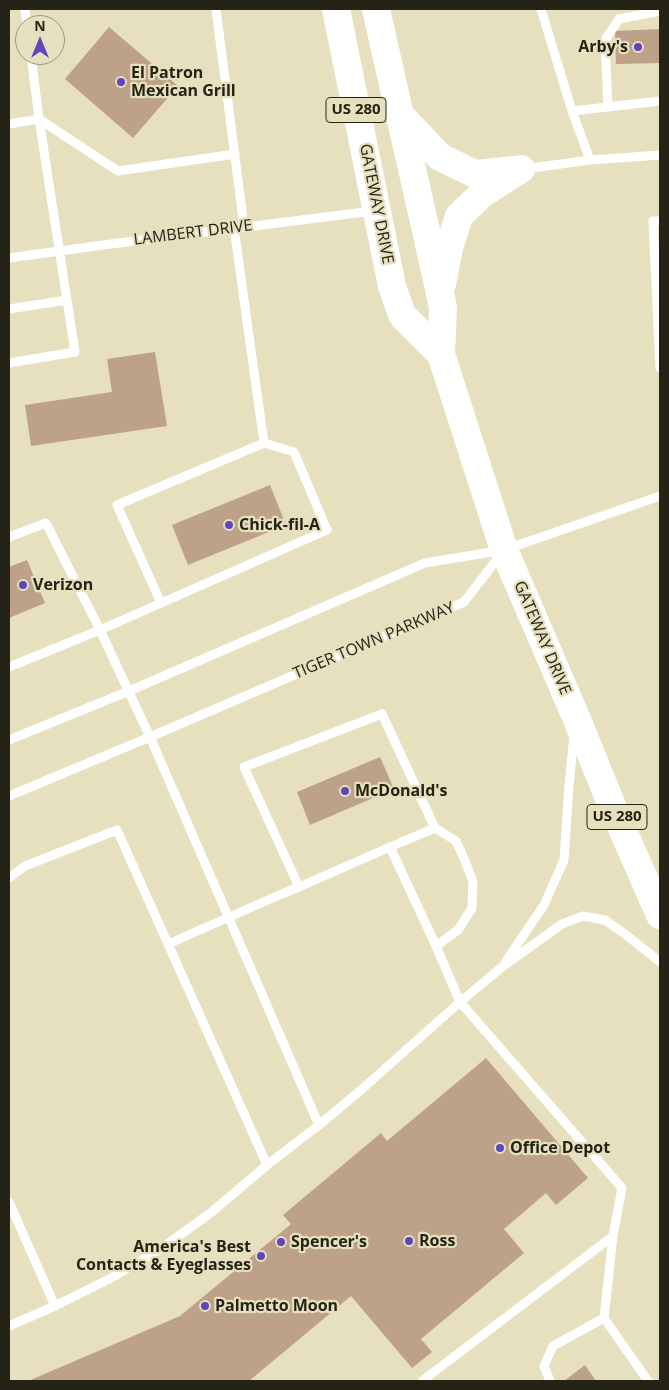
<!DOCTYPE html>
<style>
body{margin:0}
#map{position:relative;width:669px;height:1390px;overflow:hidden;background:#e7e0be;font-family:"Open Sans",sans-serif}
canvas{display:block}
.frame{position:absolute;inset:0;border:10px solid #252316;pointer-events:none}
.north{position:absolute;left:15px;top:15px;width:50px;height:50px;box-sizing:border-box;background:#e7e0be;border:1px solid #99947b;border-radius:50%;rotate:0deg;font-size:14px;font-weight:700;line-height:20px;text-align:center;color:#252316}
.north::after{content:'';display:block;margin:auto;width:18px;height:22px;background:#5d46be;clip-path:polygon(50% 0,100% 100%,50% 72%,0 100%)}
</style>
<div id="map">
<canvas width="669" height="1390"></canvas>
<div class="frame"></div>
<div class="north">N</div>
</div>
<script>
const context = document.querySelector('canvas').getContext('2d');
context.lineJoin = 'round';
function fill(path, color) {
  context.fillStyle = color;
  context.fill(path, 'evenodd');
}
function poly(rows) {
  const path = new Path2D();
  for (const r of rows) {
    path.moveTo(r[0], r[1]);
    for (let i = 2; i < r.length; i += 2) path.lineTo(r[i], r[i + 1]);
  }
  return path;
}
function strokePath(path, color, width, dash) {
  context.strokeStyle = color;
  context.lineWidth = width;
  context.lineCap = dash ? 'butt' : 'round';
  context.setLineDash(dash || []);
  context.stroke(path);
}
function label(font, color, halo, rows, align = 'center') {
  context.font = font + ' "Open Sans",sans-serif';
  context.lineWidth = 4.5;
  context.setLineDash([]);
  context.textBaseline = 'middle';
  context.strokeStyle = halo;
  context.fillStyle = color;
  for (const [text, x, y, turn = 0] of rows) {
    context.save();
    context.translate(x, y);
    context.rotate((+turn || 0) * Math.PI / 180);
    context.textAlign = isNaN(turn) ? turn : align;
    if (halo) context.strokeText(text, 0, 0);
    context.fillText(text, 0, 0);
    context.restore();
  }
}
fill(poly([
 [109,27,178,86,133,138,65,79],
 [660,29,660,63,616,64,615,31],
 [155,352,167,426,31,446,25,405,112,392,107,359],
 [270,485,286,525,188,565,172,525],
 [27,560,45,603,9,618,9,567],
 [380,757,394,789,310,825,297,792],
 [486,1058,588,1178,556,1205,546,1193,504,1229,524,1253,421,1339,432,1352,412,1368,351,1296,249,1381,28,1381,180,1316,291,1224,283,1215,381,1133,387,1141],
 [585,1365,596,1381,564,1381]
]), '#bda189');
strokePath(poly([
 [25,9,27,25],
 [216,9,244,227],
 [541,9,572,111,590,160],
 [31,55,39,119,118,171,235,154],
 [608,107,605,40,619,19,660,11],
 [572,111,660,101],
 [9,124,39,119,75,352,9,363],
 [524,169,590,160,660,155],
 [660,221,653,221,660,368],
 [234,228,264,443],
 [9,258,103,245,373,211],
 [9,309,67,300],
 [9,537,46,523,100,630,327,530,294,452,264,443,117,505,161,603],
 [9,667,100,630,150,737,319,1125],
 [9,740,129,691,425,563,504,550,660,496],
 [9,796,150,737,464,602,501,554],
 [435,828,456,841,465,861,473,882,472,908,458,930,436,946,460,1002,502,967,562,924,583,916,605,920,625,934,660,962],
 [390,847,436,946],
 [9,878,25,866,117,830,267,1165],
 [168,944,277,896,299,887,390,847,435,828,382,714,244,767,299,887],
 [506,961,544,905,564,860,569,786,574,735],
 [9,1202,55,1306],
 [9,1326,55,1306,111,1278,162,1248,213,1211,267,1165,319,1125,361,1090,460,1002,622,1188,613,1236,604,1318,648,1381],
 [422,1381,613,1236],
 [550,1381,544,1366,553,1346,604,1318]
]), '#fff', 9);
strokePath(poly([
 [336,9,392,286,402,315,441,354],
 [376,9,440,293,443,308,441,354,504,550,576,717,610,801,660,915],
 [401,116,440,157,475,174,515,170],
 [442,284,449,248,459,216,482,194,521,169]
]), '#fff', 28);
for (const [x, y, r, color] of [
 [638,47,5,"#5d46be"],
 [121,82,5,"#5d46be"],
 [229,525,5,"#5d46be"],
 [23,585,5,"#5d46be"],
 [345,791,5,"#5d46be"],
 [500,1148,5,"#5d46be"],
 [409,1241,5,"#5d46be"],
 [281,1242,5,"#5d46be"],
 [261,1256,5,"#5d46be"],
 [205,1306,5,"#5d46be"]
]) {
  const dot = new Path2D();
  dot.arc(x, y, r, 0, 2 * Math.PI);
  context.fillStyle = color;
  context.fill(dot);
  strokePath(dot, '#e7e0be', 2);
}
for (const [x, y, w] of [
 [356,110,60],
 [617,817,60]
]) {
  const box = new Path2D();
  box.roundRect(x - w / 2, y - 12.5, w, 25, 4);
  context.fillStyle = '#e7e0be';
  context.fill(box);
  strokePath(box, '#252316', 1);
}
label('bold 15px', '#252316', null, [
 ["US 280",356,110],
 ["US 280",617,817]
]);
label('bold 16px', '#252316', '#e7e0be', [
 ["Arby's",628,47,"right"],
 ["El Patron",131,73],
 ["Mexican Grill",131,91],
 ["Chick-fil-A",239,525],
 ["Verizon",33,585],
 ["McDonald's",355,791],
 ["Office Depot",510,1148],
 ["Ross",419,1241],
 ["Spencer's",291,1242],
 ["America's Best",251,1247,"right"],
 ["Contacts & Eyeglasses",251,1265,"right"],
 ["Palmetto Moon",215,1306]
], 'left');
label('16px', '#252316', '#e7e0be', [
 ["GATEWAY DRIVE",376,204,79],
 ["LAMBERT DRIVE",193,233,-7],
 ["GATEWAY DRIVE",542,638,67],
 ["TIGER TOWN PARKWAY",374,641,-23]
]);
</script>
